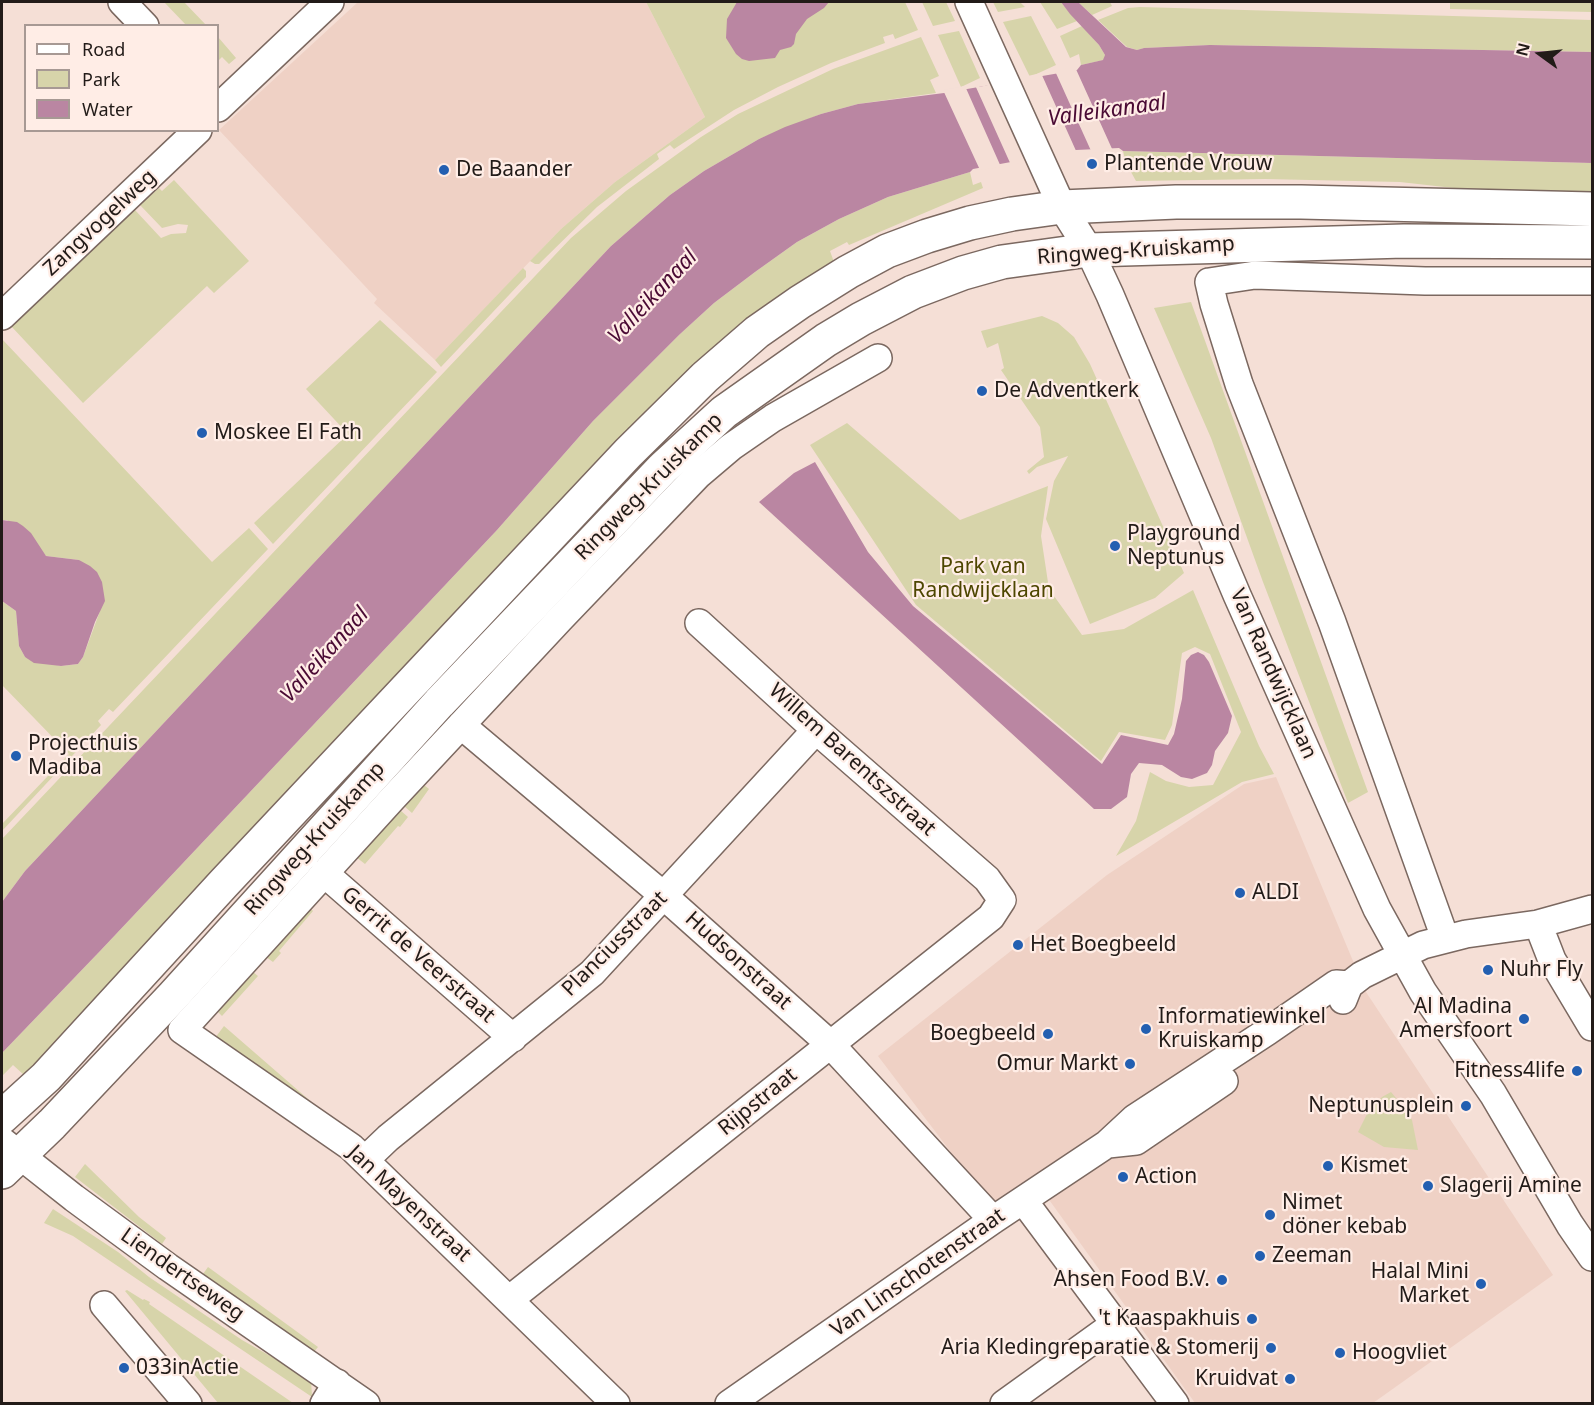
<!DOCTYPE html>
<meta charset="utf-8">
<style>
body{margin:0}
#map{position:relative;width:1594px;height:1405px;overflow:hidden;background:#f5dfd6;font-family:"Noto Sans",sans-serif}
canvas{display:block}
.frame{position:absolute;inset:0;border:3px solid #221b18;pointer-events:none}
.legend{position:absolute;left:24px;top:24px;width:195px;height:108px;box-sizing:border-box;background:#ffede6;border:2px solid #a79994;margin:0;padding:8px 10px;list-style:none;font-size:18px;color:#221b18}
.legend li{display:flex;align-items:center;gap:12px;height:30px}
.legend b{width:30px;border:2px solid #a79994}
.north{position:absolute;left:1510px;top:24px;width:60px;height:60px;-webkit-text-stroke:4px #ffede6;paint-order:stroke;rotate:285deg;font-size:16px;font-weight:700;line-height:24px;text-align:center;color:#221b18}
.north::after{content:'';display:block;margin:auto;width:21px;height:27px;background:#221b18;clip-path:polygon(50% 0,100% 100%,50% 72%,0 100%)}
</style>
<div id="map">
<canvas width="1594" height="1405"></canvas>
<div class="frame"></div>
<ul class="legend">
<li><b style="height:8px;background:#fff"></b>Road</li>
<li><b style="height:16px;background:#d7d4aa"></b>Park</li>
<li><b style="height:16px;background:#ba86a2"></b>Water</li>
</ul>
<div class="north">N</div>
</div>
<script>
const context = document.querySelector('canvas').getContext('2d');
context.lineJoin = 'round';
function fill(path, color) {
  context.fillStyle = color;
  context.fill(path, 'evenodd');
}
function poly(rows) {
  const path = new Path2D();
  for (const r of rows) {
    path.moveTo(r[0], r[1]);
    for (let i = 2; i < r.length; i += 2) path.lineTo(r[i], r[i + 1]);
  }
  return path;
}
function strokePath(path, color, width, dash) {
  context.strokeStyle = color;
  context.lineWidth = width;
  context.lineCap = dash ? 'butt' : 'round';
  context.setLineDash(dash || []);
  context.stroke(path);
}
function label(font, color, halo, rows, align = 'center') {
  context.font = font + ' "Noto Sans",sans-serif';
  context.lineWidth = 4.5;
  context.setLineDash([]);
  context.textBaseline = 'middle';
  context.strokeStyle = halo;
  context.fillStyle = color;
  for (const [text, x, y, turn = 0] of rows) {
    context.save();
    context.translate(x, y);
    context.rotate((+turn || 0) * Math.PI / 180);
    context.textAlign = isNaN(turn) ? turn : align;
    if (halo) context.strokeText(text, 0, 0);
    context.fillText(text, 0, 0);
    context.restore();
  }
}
fill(poly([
 [358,2,646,2,705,117,615,182,561,229,435,360,374,303,377,299,219,130],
 [1276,777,1366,992,1553,1275,1373,1403,1195,1403,1032,1176,991,1205,878,1056,1107,875,1244,784]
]), '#efd1c5');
fill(poly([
 [164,2,184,2,206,25,186,25],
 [646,2,905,2,918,30,895,39,893,34,883,37,885,43,831,63,778,87,734,110,674,149,670,145,657,154,659,159,597,207,539,264,535,264,530,261,561,229,615,182,705,117],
 [922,2,946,2,955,21,933,26],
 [993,2,1020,2,1025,7,998,12],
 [1040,2,1061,2,1077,21,1057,29],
 [1078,2,1110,2,1112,6,1092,15],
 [1450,2,1592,2,1592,12,1450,9],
 [1140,7,1592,20,1592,52,1210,45,1144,48,1137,50,1127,47,1098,20,1128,8],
 [1031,16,1056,65,1030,77,1003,22],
 [1082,26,1099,45,1105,55,1104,60,1081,65,1079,54,1070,58,1060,36],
 [959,31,980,78,961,87,938,35],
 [218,37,236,58,229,64,222,57,218,61],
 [921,37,939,76,930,80,936,93,858,104,821,114,759,139,704,171,670,195,611,246,25,871,2,902,2,839,571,238,626,191,701,137,738,114,833,69],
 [1123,151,1592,163,1592,197,1516,195,1400,182,1265,179,1136,181,1126,163],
 [970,172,973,185,981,182,983,188,849,245,847,242,830,251,835,265,71,1029,24,1075,13,1065,2,1076,2,1053,101,950,497,530,593,421,679,335,714,303,755,272,797,242,839,219,888,197],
 [174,180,249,261,214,293,207,286,83,403,11,326,135,210,161,238,171,234,186,233,188,225,178,224,162,228,140,205,159,188,162,191],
 [523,268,526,271,526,277,441,367,435,360],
 [1191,302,1368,792,1348,803,1263,582,1211,438,1154,308],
 [1042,316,1058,323,1074,337,1090,364,1184,573,1155,598,1090,624,1046,519,1054,481,1068,456,1037,467,1029,474,1027,471,1044,457,1040,427,1001,370,1004,368,998,343,987,348,981,331],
 [380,320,437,372,273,544,254,523,348,434,306,389],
 [2,339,212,562,249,528,268,549,113,712,109,709,98,721,101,725,2,831,2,824,69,754,2,685,2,601,16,611,19,646,25,657,61,666,78,664,83,657,100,611,79,560,46,556,7,520,2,520],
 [847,423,960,520,1048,486,1041,536,1049,589,1082,635,1124,629,1193,590,1259,746,1274,774,1242,782,1116,856,1136,821,1150,772,1166,781,1189,787,1213,785,1241,732,1210,654,1195,647,1182,653,1172,725,1165,740,1119,732,1101,761,916,605,810,445],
 [424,785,429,789,412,813,404,806],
 [400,810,408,817,400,827,398,826,365,864,356,857],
 [309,907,313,911,279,951,281,953,273,962,266,957],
 [253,972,258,976,222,1016,218,1012],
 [224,1026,338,1125,212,1042],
 [1391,1092,1401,1104,1412,1120,1418,1150,1384,1147,1358,1132,1369,1110,1382,1097],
 [85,1164,139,1217,166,1238,162,1244,75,1177],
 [53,1209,118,1252,149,1277,242,1340,311,1379,312,1397,73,1236,44,1223],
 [208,1267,318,1347,313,1353,203,1274],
 [127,1290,143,1300,144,1299,150,1302,149,1304,293,1403,218,1403,125,1291]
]), '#d7d4aa');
fill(poly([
 [737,2,829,2,824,8,807,19,796,34,794,44,791,47,780,50,775,58,749,61,742,59,736,54,726,38,727,19],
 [1061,2,1078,2,1126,47,1137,50,1144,48,1210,45,1592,52,1592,163,1123,151,1119,148,1076,150,973,169,970,172,888,197,839,219,797,242,755,272,714,303,679,335,593,421,497,530,101,950,2,1053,2,902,25,871,611,246,670,195,704,171,759,139,785,127,821,114,858,104,944,93,1077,70,1081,65,1103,60,1105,55,1099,45,1070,14],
 [815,462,868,552,913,606,1102,764,1121,735,1168,745,1174,734,1182,699,1186,661,1191,655,1198,652,1204,655,1209,662,1232,716,1228,733,1215,751,1212,765,1207,773,1192,779,1181,777,1162,765,1139,763,1131,774,1127,797,1111,809,1094,809,759,502,794,473],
 [2,520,17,522,23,526,31,533,46,556,79,560,90,566,97,572,102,582,105,601,95,622,83,657,78,664,61,666,34,663,25,657,19,646,16,611,2,601]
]), '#ba86a2');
fill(poly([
 [1075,67,1113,151,1092,153,1055,71],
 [1041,73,1077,153,1067,153,1011,165,975,85,977,84,979,87],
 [965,86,1001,167,980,170,943,90]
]), '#f5dfd6');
const minor = poly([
 [122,2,145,26],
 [969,2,1062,207,1089,250,1110,295,1237,595,1377,909,1423,992,1493,1094,1570,1225,1592,1257],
 [218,108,330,2],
 [2,316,198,130],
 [461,725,664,896,830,1044,993,1220],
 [324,873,513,1038],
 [1538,924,1552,960,1592,1027],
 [1445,938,1332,622,1239,384,1214,304,1209,282,1255,275,1425,281,1592,281],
 [1343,1000,1349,985,1362,975,1423,945,1466,934,1538,924,1592,909],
 [2,1141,74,1198,168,1267,366,1404],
 [1108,1144,1136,1141,1224,1081],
 [365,1160,388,1138,592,973,816,730],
 [1023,1200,1175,1404],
 [510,1299,991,917,1002,900,987,879,816,730,699,623],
 [104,1305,188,1404],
 [324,1404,337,1383],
 [616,1404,351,1147,182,1030,392,799,560,619,698,475,731,447,773,418,878,358],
 [729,1404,993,1220,1107,1144,1135,1118,1268,1031,1336,984,1349,985],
 [1004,1404,1115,1324]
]);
const major = poly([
 [2,1117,46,1077,224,883,628,453,705,377,757,332,800,302,848,272,887,251,927,236,970,223,1012,214,1062,207,1176,202,1301,202,1592,209],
 [2,1172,52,1124,173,996,439,703,663,468,724,412,826,340,861,319,913,292,963,273,1002,262,1089,250,1404,241,1592,242]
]);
strokePath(minor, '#7b6860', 30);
strokePath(major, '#7b6860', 36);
strokePath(minor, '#fff', 27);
strokePath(major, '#fff', 33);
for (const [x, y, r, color] of [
 [1092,164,6,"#235fb1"],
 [444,170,6,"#235fb1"],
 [982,391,6,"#235fb1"],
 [202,433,6,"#235fb1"],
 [1115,546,6,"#235fb1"],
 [16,756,6,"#235fb1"],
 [1240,893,6,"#235fb1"],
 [1018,945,6,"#235fb1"],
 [1488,970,6,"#235fb1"],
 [1524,1019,6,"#235fb1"],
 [1146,1029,6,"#235fb1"],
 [1048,1034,6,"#235fb1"],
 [1130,1064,6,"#235fb1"],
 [1577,1071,6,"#235fb1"],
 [1466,1106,6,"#235fb1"],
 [1328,1166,6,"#235fb1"],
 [1123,1177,6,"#235fb1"],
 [1428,1186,6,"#235fb1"],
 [1270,1215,6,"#235fb1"],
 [1260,1256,6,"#235fb1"],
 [1222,1280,6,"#235fb1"],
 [1481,1284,6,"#235fb1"],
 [1252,1319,6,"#235fb1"],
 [1271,1348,6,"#235fb1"],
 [1340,1353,6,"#235fb1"],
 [124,1368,6,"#235fb1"],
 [1290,1379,6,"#235fb1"]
]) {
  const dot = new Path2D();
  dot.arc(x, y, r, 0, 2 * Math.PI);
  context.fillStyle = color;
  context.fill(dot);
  strokePath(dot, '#ffede6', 2);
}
label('21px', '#221b18', '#ffede6', [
 ["Plantende Vrouw",1104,164],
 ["De Baander",456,170],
 ["De Adventkerk",994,391],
 ["Moskee El Fath",214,433],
 ["Playground",1127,534],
 ["Neptunus",1127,558],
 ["Projecthuis",28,744],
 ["Madiba",28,768],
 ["ALDI",1252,893],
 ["Het Boegbeeld",1030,945],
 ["Nuhr Fly",1500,970],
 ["Al Madina",1512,1007,"right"],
 ["Amersfoort",1512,1031,"right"],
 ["Informatiewinkel",1158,1017],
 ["Kruiskamp",1158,1041],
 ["Boegbeeld",1036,1034,"right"],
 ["Omur Markt",1118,1064,"right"],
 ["Fitness4life",1565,1071,"right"],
 ["Neptunusplein",1454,1106,"right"],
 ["Kismet",1340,1166],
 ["Action",1135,1177],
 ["Slagerij Amine",1440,1186],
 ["Nimet",1282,1203],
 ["döner kebab",1282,1227],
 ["Zeeman",1272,1256],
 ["Halal Mini",1469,1272,"right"],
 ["Market",1469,1296,"right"],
 ["Ahsen Food B.V.",1210,1280,"right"],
 ["'t Kaaspakhuis",1240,1319,"right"],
 ["Aria Kledingreparatie & Stomerij",1259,1348,"right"],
 ["Hoogvliet",1352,1353],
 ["033inActie",136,1368],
 ["Kruidvat",1278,1379,"right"]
], 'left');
label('21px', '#221b18', '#ffede6', [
 ["Zangvogelweg",100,223,-43],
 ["Ringweg-Kruiskamp",1136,251,-4],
 ["Ringweg-Kruiskamp",649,487,-45],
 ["Van Randwijcklaan",1273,674,66],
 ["Willem Barentszstraat",852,760,42],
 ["Ringweg-Kruiskamp",315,839,-48],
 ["Planciusstraat",615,944,-45],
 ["Gerrit de Veerstraat",418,955,41],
 ["Hudsonstraat",738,961,42],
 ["Rijpstraat",758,1102,-39],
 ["Jan Mayenstraat",409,1204,43],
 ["Van Linschotenstraat",918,1273,-35],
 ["Liendertseweg",182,1275,35]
]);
label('21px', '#4d4600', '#ffede6', [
 ["Park van",983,567],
 ["Randwijcklaan",983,591]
]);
label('italic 22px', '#4a0a34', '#ffede6', [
 ["Valleikanaal",1107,111,-8],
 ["Valleikanaal",653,297,-47],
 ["Valleikanaal",325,655,-48]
]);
</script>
